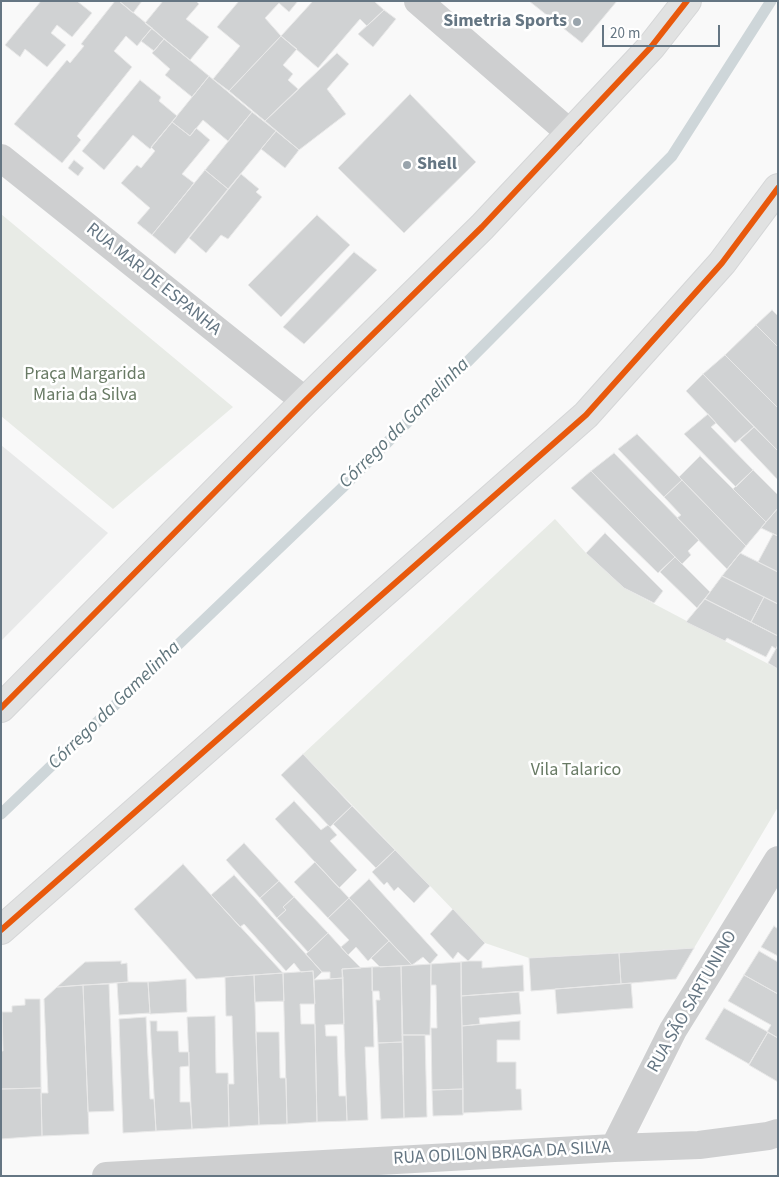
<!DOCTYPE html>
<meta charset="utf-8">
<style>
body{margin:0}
#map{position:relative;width:779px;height:1177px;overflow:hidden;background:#f9f9f9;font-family:"Source Sans 3",sans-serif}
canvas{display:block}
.frame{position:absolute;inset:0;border:2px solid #657683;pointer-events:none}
.scale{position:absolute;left:602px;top:25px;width:118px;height:22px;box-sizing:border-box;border:2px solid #657683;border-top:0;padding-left:6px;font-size:15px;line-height:18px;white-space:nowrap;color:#657683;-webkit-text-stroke:4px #fff;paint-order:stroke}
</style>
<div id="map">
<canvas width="779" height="1177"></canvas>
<div class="frame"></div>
<div class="scale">20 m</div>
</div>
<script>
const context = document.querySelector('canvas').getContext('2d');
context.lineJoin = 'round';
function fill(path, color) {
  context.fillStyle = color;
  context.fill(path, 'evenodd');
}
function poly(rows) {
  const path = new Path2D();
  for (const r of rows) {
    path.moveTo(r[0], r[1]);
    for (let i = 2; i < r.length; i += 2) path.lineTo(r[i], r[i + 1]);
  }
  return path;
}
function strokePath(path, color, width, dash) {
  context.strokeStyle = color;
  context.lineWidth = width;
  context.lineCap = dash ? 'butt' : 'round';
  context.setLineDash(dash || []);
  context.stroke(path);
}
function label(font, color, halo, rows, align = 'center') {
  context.font = font + ' "Source Sans 3",sans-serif';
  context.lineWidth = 5;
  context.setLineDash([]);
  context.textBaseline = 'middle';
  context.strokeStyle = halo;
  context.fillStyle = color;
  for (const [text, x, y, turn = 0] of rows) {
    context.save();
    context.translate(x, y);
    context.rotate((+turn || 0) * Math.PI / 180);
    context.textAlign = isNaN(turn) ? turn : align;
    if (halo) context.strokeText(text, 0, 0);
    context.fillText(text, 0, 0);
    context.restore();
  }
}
fill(poly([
 [1,445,108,533,1,641]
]), '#e8e9e9');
fill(poly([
 [1,214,233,407,113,509,1,416],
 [555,519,586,553,624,588,778,669,778,807,694,948,529,958,485,943,303,754]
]), '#e8ebe6');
strokePath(poly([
 [1,814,342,488,672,156,771,1]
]), '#ced6d9', 11);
const building = poly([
 [41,1,77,1,92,13,72,37,57,25,51,33,66,45,47,67,25,49,20,57,5,45,41,1],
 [115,1,119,1,152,28,137,46,126,36,114,51,132,67,77,136,81,140,62,163,14,124,67,60,70,63,84,46,81,44,115,1],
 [119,1,142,1,133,13,119,1],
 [163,1,196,1,199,4,186,19,209,37,190,60,145,23,163,1],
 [239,1,298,1,289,12,279,3,265,18,281,36,229,91,213,79,240,46,217,27,239,1],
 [313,1,374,1,384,10,367,26,360,19,318,68,281,36,313,1],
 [529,1,617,1,582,43,529,1],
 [384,10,396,19,373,47,358,34,384,10],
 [152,28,164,39,154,51,141,41,152,28],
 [281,36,297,49,283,65,293,74,288,80,298,89,265,121,229,91,281,36],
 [164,39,209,76,192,97,165,75,170,69,152,53,164,39],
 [337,53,349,64,327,89,346,114,299,150,265,121,337,53],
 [209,76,252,112,228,141,203,120,190,136,172,122,209,76],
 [140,80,161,97,159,101,177,116,150,149,133,135,104,170,82,151,140,80],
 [410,94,476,162,404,233,338,168,410,94],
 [252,112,276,131,228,189,205,170,252,112],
 [172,122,190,136,196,128,210,140,182,174,194,183,152,235,137,223,150,208,121,183,137,165,141,168,155,151,151,147,172,122],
 [276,131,299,150,285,168,261,149,276,131],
 [74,160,84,168,78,176,68,168,74,160],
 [205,170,228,189,175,254,152,235,205,170],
 [241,174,259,189,256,192,262,197,228,239,221,235,206,253,189,238,241,174],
 [317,215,350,245,281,317,248,285,317,215],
 [354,252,377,270,304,344,283,327,354,252],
 [772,310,778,316,778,347,756,325,772,310],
 [756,325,778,347,778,408,725,355,756,325],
 [725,355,778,408,778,451,703,374,725,355],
 [703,374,754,427,735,443,686,391,703,374],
 [708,414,716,423,711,427,753,470,736,487,684,434,708,414],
 [754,427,778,451,778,480,740,440,754,427],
 [637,434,682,480,664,497,618,449,637,434],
 [614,453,699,540,688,551,691,555,682,564,591,471,614,453],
 [700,456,766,522,746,546,679,477,700,456],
 [753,470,778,495,778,508,766,522,733,489,753,470],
 [591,471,675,557,658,573,571,488,591,471],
 [682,480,746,546,727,569,677,518,681,515,664,497,682,480],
 [778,508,778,536,761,528,778,508],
 [605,533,663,591,654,603,624,588,586,553,605,533],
 [773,534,778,536,778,572,758,562,773,534],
 [740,553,778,572,778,604,722,576,740,553],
 [675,557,710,592,697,608,660,572,675,557],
 [722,576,764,597,751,622,705,599,722,576],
 [764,597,778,604,778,636,751,622,764,597],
 [705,599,778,636,778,645,776,649,772,646,766,657,727,638,725,641,686,622,705,599],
 [778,645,778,669,768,663,778,645],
 [303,754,352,806,330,827,281,775,303,754],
 [294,801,321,830,328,825,337,835,330,841,357,870,339,888,275,819,294,801],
 [352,806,395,850,376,868,333,824,352,806],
 [244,843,279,881,260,898,226,860,244,843],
 [395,850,430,886,414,903,398,887,394,891,387,882,384,885,372,872,395,850],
 [315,862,349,898,328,918,294,882,315,862],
 [183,864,211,895,283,973,196,979,134,909,183,864],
 [234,875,322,972,314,980,313,971,301,972,294,963,286,971,244,924,240,927,211,895,234,875],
 [369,879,438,955,430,964,423,957,412,965,349,898,369,879],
 [279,881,294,897,283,907,286,910,277,918,260,898,279,881],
 [294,897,328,933,308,952,277,918,286,910,283,907,294,897],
 [349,898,389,941,368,961,356,947,348,955,341,947,349,940,328,918,349,898],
 [453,909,485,943,468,961,458,952,453,959,430,934,453,909],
 [774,926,778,929,778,956,761,947,774,926],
 [328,933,348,955,361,968,342,969,343,978,330,979,330,972,322,972,306,954,328,933],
 [389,941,412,965,380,967,371,958,389,941],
 [694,948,676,979,621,984,619,953,694,948],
 [759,951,778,962,778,994,744,975,759,951],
 [619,953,621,984,531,991,529,958,619,953],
 [121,961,121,964,127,963,128,982,57,987,85,962,121,961],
 [468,961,482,961,482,968,523,965,524,991,461,996,461,962,468,961],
 [461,962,463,1089,432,1090,431,1028,437,1028,436,985,431,985,431,964,461,962],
 [431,964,430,1035,402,1035,401,966,431,964],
 [401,966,403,1042,378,1043,376,1000,380,1000,379,991,372,991,372,967,401,966],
 [372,967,374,1047,365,1047,368,1120,347,1121,342,969,372,967],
 [313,971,315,1004,300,1004,301,1024,315,1024,317,1122,287,1124,283,973,313,971],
 [283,973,284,1001,255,1002,254,975,283,973],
 [254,975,259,1125,229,1127,228,1084,234,1084,232,1016,226,1016,225,977,254,975],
 [744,975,778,994,778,1038,767,1032,771,1025,728,1001,744,975],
 [343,978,344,1024,325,1025,326,1036,337,1036,339,1096,346,1096,347,1121,317,1122,314,980,343,978],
 [186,979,187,1012,150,1014,148,982,186,979],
 [128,982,148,982,150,1013,119,1015,117,983,128,982],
 [631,983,633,1008,557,1014,555,989,631,983],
 [109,984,114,1111,88,1112,83,985,109,984],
 [83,985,89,1134,42,1136,41,1093,48,1093,44,999,57,987,83,985],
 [519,992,521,1014,479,1018,480,1024,462,1026,461,996,519,992],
 [25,999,40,999,41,1088,1,1089,1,1051,3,1051,2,1012,12,1012,12,1006,25,1005,25,999],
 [724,1008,768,1032,749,1064,705,1039,724,1008],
 [215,1016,216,1073,228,1073,229,1127,192,1129,187,1017,215,1016],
 [146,1017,150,1099,154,1099,156,1131,123,1133,119,1019,146,1017],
 [150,1021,157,1021,157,1031,178,1031,179,1052,189,1052,189,1066,180,1067,180,1102,190,1102,192,1129,156,1131,150,1021],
 [520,1021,520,1040,497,1040,497,1062,516,1062,516,1089,521,1089,522,1110,463,1113,462,1026,520,1021],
 [256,1032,279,1032,280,1078,286,1078,287,1124,259,1125,256,1032],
 [768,1032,778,1038,778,1082,749,1065,768,1032],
 [402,1035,425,1035,427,1117,404,1118,402,1035],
 [403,1042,404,1118,381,1119,378,1043,403,1042],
 [41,1088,42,1136,1,1139,1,1089,41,1088],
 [463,1089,463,1115,433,1116,432,1090,463,1089]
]);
fill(building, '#d0d2d3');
strokePath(building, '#e8e8e8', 1);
const secondary = poly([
 [1,708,305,401,482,227,651,47,687,1],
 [1,930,586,415,722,263,778,188]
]);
strokePath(secondary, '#d5d6d7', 30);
strokePath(poly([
 [418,1,571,134],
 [1,158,305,401],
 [614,1148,673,1030,778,860],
 [106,1176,614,1148,699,1145,768,1136,778,1133]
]), '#cecfd0', 28);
strokePath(secondary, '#e1e2e2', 28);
strokePath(poly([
 [1,708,305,401,482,227,651,47,687,1],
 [1,930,586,415,722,263,778,188]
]), '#e8590c', 6);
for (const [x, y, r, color] of [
 [577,22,5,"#99a4ac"],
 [407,165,5,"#99a4ac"]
]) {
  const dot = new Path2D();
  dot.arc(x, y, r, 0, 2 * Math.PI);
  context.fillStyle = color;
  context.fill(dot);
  strokePath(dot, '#fff', 2);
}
label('bold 18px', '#657683', '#fff', [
 ["Simetria Sports",567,22],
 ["Shell",417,165,"left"]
], 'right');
label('18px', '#657683', '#fff', [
 ["RUA MAR DE ESPANHA",153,280,39],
 ["RUA SÃO SARTUNINO",693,1002,-60],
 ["RUA ODILON BRAGA DA SILVA",502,1154,-3]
]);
label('18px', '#687a64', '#fff', [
 ["Praça Margarida",85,375],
 ["Maria da Silva",85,396],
 ["Vila Talarico",576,771]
]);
label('italic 19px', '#60757c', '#fff', [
 ["Córrego da Gamelinha",405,424,-45],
 ["Córrego da Gamelinha",115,706,-44]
]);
</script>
